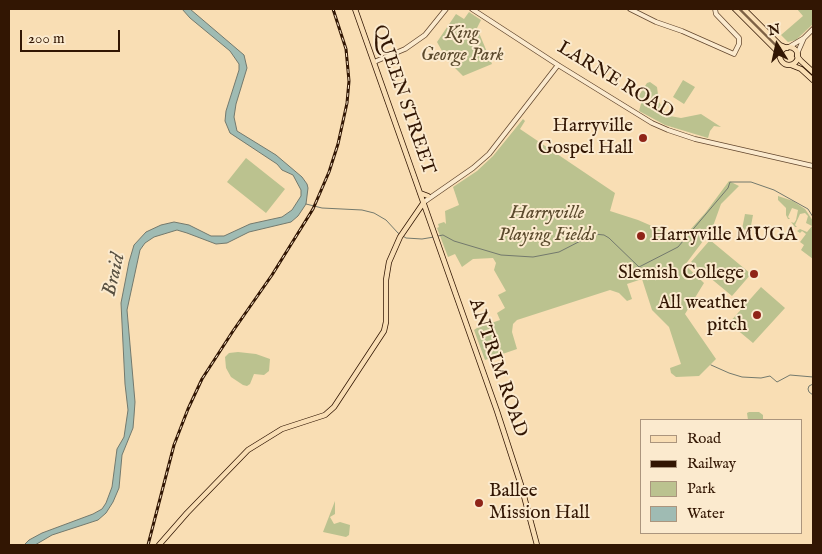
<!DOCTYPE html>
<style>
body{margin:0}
#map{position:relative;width:822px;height:554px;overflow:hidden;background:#f9deb4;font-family:"IM FELL English",serif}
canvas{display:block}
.frame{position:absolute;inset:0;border:10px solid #321603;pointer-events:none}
.legend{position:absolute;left:640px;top:419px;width:162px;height:115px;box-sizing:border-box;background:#fbeace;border:1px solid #ab957d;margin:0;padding:6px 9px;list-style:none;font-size:15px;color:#321603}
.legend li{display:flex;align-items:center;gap:10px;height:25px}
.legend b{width:25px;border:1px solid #ab957d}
.north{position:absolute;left:752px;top:20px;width:50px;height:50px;-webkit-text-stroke:4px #fbeace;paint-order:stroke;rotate:350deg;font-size:14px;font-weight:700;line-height:20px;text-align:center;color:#321603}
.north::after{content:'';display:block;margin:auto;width:18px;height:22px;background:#321603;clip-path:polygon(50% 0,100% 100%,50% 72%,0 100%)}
.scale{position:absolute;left:20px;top:30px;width:100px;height:22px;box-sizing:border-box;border:2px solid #321603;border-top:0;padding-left:6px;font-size:15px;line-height:18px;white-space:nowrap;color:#321603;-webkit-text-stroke:4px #fbeace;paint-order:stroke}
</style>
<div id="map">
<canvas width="822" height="554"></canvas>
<div class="frame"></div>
<ul class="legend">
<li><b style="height:6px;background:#f9deb4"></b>Road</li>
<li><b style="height:6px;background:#321603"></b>Railway</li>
<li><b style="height:14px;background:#bbc28f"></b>Park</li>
<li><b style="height:14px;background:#9fbbb3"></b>Water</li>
</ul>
<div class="north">N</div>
<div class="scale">200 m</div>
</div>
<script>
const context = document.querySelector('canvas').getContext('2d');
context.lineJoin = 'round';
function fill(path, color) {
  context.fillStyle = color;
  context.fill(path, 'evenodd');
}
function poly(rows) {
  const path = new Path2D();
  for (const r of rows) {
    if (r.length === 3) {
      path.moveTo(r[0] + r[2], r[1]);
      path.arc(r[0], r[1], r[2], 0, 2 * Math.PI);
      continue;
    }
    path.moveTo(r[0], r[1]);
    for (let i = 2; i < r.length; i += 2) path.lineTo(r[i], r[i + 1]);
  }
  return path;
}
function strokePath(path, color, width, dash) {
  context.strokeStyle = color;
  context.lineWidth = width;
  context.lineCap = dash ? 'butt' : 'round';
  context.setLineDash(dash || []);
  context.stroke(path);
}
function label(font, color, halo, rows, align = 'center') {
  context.font = font + ' "IM FELL English",serif';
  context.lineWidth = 4;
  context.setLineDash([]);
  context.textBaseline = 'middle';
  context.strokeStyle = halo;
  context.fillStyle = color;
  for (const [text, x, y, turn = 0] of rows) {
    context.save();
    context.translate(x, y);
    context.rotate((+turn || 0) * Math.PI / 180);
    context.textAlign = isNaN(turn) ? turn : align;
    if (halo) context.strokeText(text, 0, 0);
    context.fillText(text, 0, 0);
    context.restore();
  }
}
fill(poly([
 [797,9,813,9,813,24,796,40,788,42,781,35,803,16],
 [469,12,481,20,477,28,492,64,463,76,447,60,437,42,456,14,464,19],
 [683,80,695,87,684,104,673,97],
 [650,82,657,87,659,102,664,111,670,116,681,118,701,114,721,127,714,126,710,131,708,138,665,125,639,111,642,100,638,97,647,83],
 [523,119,525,121,520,129,615,193,610,211,638,220,682,239,706,212,729,181,739,186,721,204,712,229,685,265,704,283,685,314,716,359,699,376,676,377,671,373,670,368,681,364,669,327,652,310,642,279,627,284,632,299,627,301,619,293,610,290,517,320,513,324,512,332,517,349,485,360,474,330,477,328,500,320,497,313,505,308,498,295,506,291,494,270,496,263,493,258,473,259,462,267,455,254,448,257,437,228,439,227,438,224,444,222,446,224,445,211,459,205,453,187,477,171,493,156],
 [246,158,285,189,266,213,227,182],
 [778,196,793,201,805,209,813,221,813,259,801,250,804,245,800,242,806,234,802,231,800,233,797,231,800,229,807,232,812,226,806,223,808,216,805,213,800,214,795,225,797,227,795,227,791,222,794,223,796,220,798,210,792,208,788,217,790,219,788,219,786,215,786,208,778,200],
 [745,214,753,215,750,231,742,229],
 [710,240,751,274,732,296,691,262],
 [761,287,785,308,753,343,729,323],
 [238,352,256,354,270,359,269,371,264,375,254,374,250,384,247,386,243,385,231,377,226,368,225,357,229,353],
 [749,412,759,412,763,415,763,420,748,420,747,413],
 [335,501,335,514,330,517,334,524,340,522,350,525,349,535,346,537,323,532]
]), '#bbc28f');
const water = poly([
 [182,9,190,9,244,55,247,68,236,104,234,117,237,131,276,155,302,177,307,184,308,188,306,204,298,216,291,222,249,232,227,243,216,244,187,233,177,230,154,237,145,243,140,250,127,310,135,402,134,416,133,428,122,455,119,488,113,502,106,513,98,520,52,535,35,545,24,545,29,540,42,533,93,514,102,509,106,503,112,487,117,449,124,437,128,410,125,384,121,303,129,262,134,245,146,232,161,225,174,222,189,225,211,236,224,236,250,224,282,217,292,210,301,196,301,190,293,175,282,170,277,164,230,133,225,121,226,111,239,70,239,64,230,51,190,18,182,9]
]);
fill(water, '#9fbbb3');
strokePath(water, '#73796d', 1);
strokePath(poly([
 [306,204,322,208,362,210,374,213,386,220,398,233,406,238,422,239,434,237],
 [438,236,443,235,454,241,501,255,533,257,559,252,594,234,604,235,609,238,639,267,678,247,728,188,730,182,751,182,774,190,808,209,813,217],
 [711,365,729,373,742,377,761,378,770,376,777,382,790,375,813,377],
 [813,384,809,386,808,389,809,392,813,395]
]), '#73796d', 1);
const minor = poly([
 [472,9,558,65,652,123,668,130,695,139,813,166],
 [630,9,656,22,682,31,734,54,739,44,739,38,716,14,715,9],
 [789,47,804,38,813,29],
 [797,54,804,38],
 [374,62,405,49,425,35,446,9],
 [424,202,473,168,489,154,558,65]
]);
const major = poly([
 [355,9,497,411,521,485,537,545],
 [735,9,778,52,780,58],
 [744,9,780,45,787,48],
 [789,56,9],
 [797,56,801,61,813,72],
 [791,65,801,69,813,80],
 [420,193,428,196],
 [159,545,187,513,248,450,282,429,325,415,334,407,384,331,386,322,386,280,389,262,400,237,424,202]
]);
strokePath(minor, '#64482f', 5.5);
strokePath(major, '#321603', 6);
strokePath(minor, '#fbeace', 4);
strokePath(major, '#f9deb4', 4.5);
const rail = poly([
 [148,545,174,445,188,409,202,379,233,331,272,275,313,209,329,172,338,144,347,103,349,81,346,49,333,9]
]);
strokePath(rail, '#321603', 3);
strokePath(rail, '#fbeace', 1, [4]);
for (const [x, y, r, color] of [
 [643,138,5,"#8f2418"],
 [641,236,5,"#8f2418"],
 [754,274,5,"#8f2418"],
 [757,315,5,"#8f2418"],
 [479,503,5,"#8f2418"]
]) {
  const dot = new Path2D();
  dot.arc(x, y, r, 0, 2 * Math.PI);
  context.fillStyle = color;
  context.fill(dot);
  strokePath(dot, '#fbeace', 2);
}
label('italic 19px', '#5b4a2d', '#fbeace', [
 ["King",462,34],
 ["George Park",462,56],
 ["Harryville",547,214],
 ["Playing Fields",547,236]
]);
label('19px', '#321603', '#fbeace', [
 ["LARNE ROAD",615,81,31],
 ["QUEEN STREET",403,100,71],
 ["ANTRIM ROAD",497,368,71]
]);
label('19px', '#321603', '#fbeace', [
 ["Harryville",633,127],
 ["Gospel Hall",633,149],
 ["Harryville MUGA",651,236,"left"],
 ["Slemish College",744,274],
 ["All weather",747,304],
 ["pitch",747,326],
 ["Ballee",489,492,"left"],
 ["Mission Hall",489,514,"left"]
], 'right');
label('italic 20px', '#585041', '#fbeace', [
 ["Braid",115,275,-77]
]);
</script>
